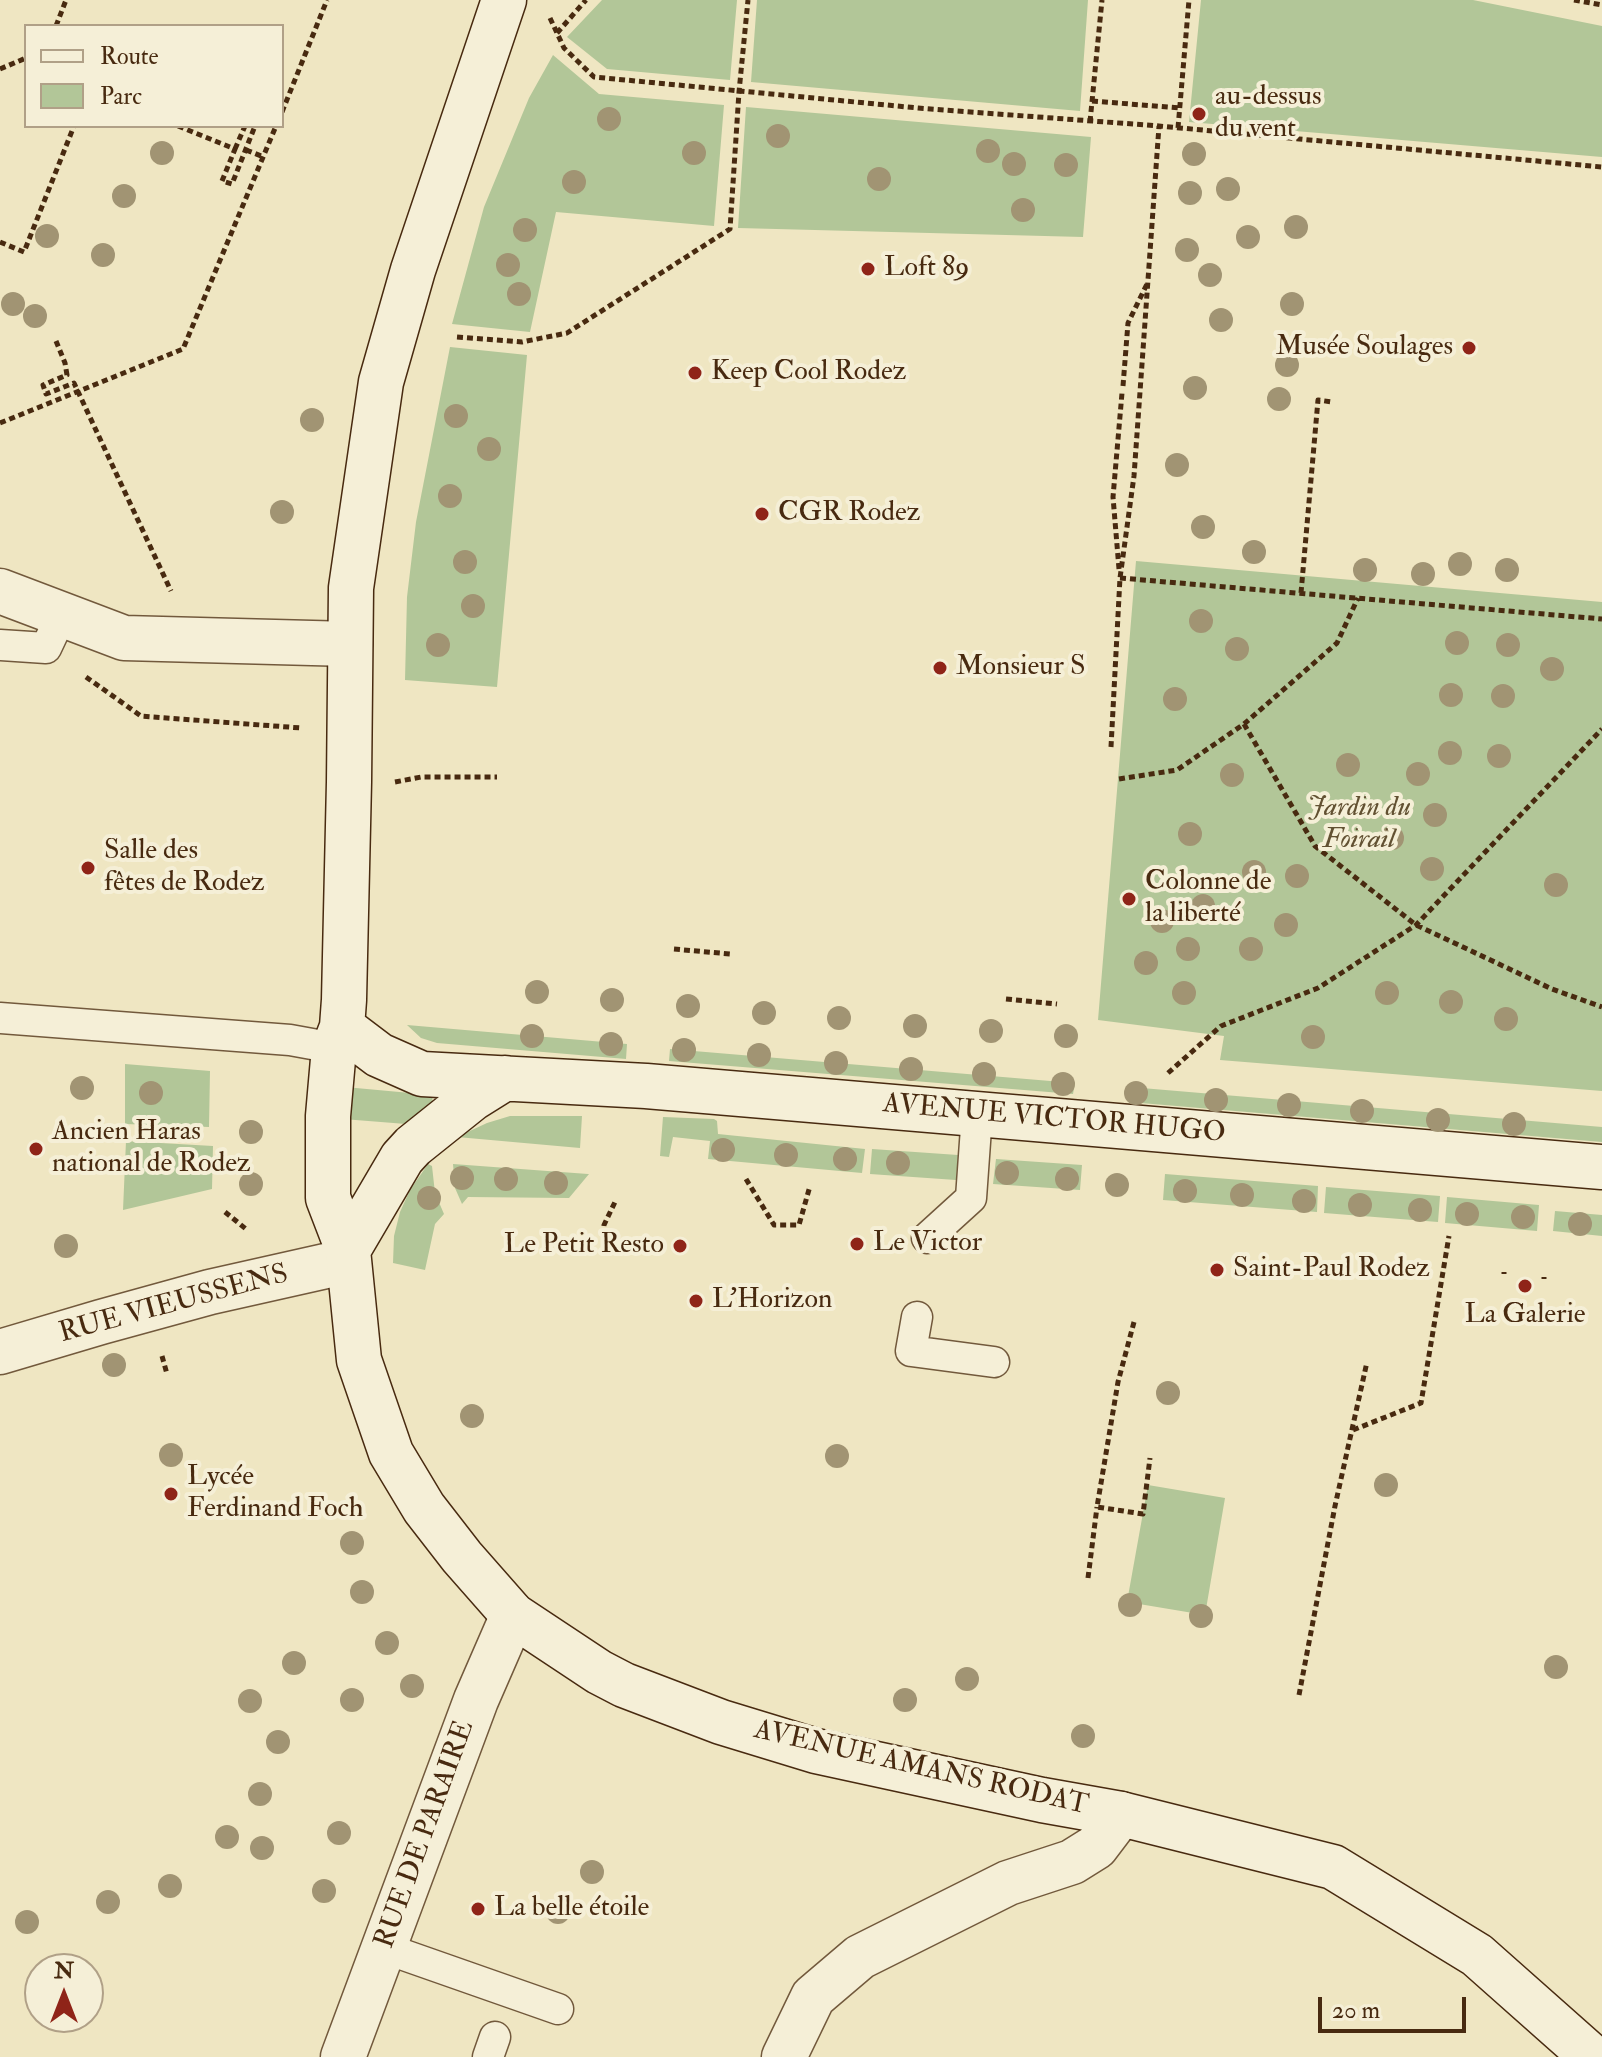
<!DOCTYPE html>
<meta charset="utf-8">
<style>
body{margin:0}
#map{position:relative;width:1602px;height:2057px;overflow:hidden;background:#efe6c2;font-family:"IM FELL Double Pica",serif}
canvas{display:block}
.legend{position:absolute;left:24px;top:24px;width:260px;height:104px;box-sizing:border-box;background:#f5efd7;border:2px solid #b0a087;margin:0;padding:10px 14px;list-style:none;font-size:24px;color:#482a10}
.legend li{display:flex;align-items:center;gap:16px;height:40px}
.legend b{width:40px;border:2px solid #b0a087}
.north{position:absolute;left:24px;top:1953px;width:80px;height:80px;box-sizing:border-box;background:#f5efd7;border:2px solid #b0a087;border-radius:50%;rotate:0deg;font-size:22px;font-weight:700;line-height:32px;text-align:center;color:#482a10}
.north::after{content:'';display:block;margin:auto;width:28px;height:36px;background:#8f2418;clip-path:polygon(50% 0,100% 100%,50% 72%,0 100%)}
.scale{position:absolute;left:1318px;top:1997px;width:148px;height:36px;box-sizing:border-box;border:4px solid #482a10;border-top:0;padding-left:10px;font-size:24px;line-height:28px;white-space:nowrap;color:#482a10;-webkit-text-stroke:6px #f5efd7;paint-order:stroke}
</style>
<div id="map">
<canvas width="1602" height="2057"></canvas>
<ul class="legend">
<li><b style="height:10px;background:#f5efd7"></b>Route</li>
<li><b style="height:22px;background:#b2c698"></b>Parc</li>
</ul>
<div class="north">N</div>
<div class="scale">20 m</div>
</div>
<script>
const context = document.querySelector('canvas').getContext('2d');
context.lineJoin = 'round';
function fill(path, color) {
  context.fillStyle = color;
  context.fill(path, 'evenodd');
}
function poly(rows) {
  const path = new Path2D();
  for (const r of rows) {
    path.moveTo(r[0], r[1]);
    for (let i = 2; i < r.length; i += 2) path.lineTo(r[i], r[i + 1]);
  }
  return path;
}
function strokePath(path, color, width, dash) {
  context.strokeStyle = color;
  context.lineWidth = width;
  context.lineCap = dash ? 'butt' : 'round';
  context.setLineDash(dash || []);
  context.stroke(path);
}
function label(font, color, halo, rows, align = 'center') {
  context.font = font + ' "IM FELL Double Pica",serif';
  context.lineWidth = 8;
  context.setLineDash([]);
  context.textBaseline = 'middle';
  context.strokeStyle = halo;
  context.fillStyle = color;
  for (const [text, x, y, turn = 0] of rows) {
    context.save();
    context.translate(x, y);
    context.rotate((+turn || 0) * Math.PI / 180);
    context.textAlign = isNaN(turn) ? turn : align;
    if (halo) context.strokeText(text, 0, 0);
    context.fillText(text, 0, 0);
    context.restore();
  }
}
fill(poly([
 [602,0,737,0,730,80,607,69,567,37],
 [757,0,1088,0,1080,111,751,82],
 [1201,0,1473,0,1602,26,1602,157,1189,122],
 [553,55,599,94,724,105,714,226,556,212,530,332,452,324,484,207,529,98],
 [746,107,1091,137,1083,237,738,228],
 [450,347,527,355,497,687,405,680,407,597,416,522],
 [1136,561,1602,602,1602,1091,1220,1060,1224,1036,1098,1020],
 [407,1025,627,1044,626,1059,437,1043,421,1038],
 [670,1049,1074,1083,1075,1083,1073,1094,669,1061],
 [125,1064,210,1071,209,1127,125,1124],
 [345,1087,432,1095,433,1106,406,1124,343,1119],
 [1130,1087,1602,1127,1602,1142,1129,1102],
 [510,1116,582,1116,580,1148,457,1137,487,1123],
 [663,1117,714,1119,717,1121,718,1134,865,1149,862,1173,708,1159,710,1141,673,1137,669,1157,660,1156],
 [126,1141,213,1146,212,1189,123,1210],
 [872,1149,958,1155,956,1180,870,1174],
 [996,1159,1082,1165,1080,1190,993,1184],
 [428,1164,432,1166,435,1193,444,1214,435,1224,425,1270,393,1263,394,1236,400,1212,410,1190],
 [453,1164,588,1174,589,1174,569,1198,468,1197,462,1204,455,1188],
 [1165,1174,1318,1186,1317,1212,1163,1200],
 [1326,1187,1440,1196,1438,1222,1324,1213],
 [1447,1197,1539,1205,1537,1231,1445,1223],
 [1555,1211,1602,1215,1602,1236,1553,1231],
 [1148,1485,1225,1498,1205,1615,1127,1602]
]), '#b2c698');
const service = poly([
 [0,645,46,648,62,614],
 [0,1018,290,1040,334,1048],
 [927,1238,971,1198,977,1114],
 [917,1317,911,1351,994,1362],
 [384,1948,558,2009],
 [488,2057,495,2037]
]);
const minor = poly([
 [0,591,124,638,350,644],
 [0,1352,101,1322,210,1292,348,1261],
 [343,2057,476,1700,513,1615],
 [784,2057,813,1997,860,1957,1008,1883,1072,1862,1096,1847,1121,1814]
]);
const secondary = poly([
 [504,0,413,270,381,382,351,588,349,782,344,1000,342,1027,334,1048,328,1116,328,1198,348,1250,359,1360,391,1453,424,1508,462,1557,513,1615,599,1672,624,1685,721,1722,816,1751,1042,1800,1121,1814,1333,1867,1477,1955,1592,2057],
 [342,1027,379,1055,422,1074,646,1086,1602,1167],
 [348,1250,402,1158,413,1146,473,1098,505,1078]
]);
strokePath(service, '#72593c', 33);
strokePath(minor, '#72593c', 47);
strokePath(secondary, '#482a10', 47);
strokePath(poly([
 [1574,0,1602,5],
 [550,18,564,48,594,77,918,108,1159,126,1602,167],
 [56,26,66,0],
 [557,33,586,0],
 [0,69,26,58],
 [1092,101,1180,108],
 [282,112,327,0],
 [1090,122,1102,0],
 [178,126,235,149,222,181,232,184,255,126],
 [1178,128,1189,0],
 [235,149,245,126],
 [246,150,264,157],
 [0,242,24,252,74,126],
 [457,337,522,342,567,333,730,229,739,92,748,0],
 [56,341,65,363,67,375,43,385,46,394,74,383,171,591],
 [1123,386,1128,323,1147,284],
 [0,423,183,349,276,126],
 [1119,569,1113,497,1122,393],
 [1120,578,1602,619],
 [1301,593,1318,400,1332,402],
 [86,677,141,716,301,728],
 [1244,724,1315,846,1416,925,1552,989,1602,1007],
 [1111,747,1120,578,1134,476,1159,126],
 [1119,779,1177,770,1244,724,1337,643,1358,598],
 [395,782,421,777,497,777],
 [674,949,730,954],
 [1006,999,1057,1004],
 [1168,1073,1221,1026,1318,988,1416,925,1602,729],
 [746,1179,774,1225,799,1225,810,1186],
 [225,1212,246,1229],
 [603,1236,604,1225,615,1202],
 [1504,1272,1504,1274],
 [1544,1277,1544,1279],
 [1134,1322,1118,1382,1097,1507,1143,1514,1150,1458],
 [162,1356,167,1374],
 [1353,1430,1421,1403,1449,1236],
 [1088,1578,1097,1507],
 [1299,1695,1335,1506,1367,1362]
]), '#482a10', 5, [6, 4]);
strokePath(service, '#f5efd7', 30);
strokePath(minor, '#f5efd7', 44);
strokePath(secondary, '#f5efd7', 44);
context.fillStyle = '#a19473';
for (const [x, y] of [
 [609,119],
 [778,136],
 [988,151],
 [162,153],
 [694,153],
 [1194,154],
 [1014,164],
 [1066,165],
 [879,179],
 [574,182],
 [1228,189],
 [1190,193],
 [124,196],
 [1023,210],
 [1296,227],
 [525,230],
 [47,236],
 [1248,237],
 [1187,250],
 [103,255],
 [508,265],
 [1210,275],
 [519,294],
 [13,304],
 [1292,304],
 [35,316],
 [1221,320],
 [1287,365],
 [1195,388],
 [1279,399],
 [456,416],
 [312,420],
 [489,449],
 [1177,465],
 [450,496],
 [282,512],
 [1203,527],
 [1254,552],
 [465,562],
 [1460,564],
 [1365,570],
 [1507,570],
 [1423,574],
 [473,606],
 [1201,621],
 [1457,643],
 [438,645],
 [1508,645],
 [1237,649],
 [1552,669],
 [1451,695],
 [1503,696],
 [1175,699],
 [1450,753],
 [1499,756],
 [1348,765],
 [1418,774],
 [1232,775],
 [1435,815],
 [1190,834],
 [1392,838],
 [1432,869],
 [1254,872],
 [1297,876],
 [1556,885],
 [1203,906],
 [1162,921],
 [1286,925],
 [1188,949],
 [1251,949],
 [1146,963],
 [537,992],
 [1184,993],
 [1387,993],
 [612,1000],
 [1451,1002],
 [688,1006],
 [764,1013],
 [839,1018],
 [1506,1019],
 [915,1026],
 [991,1031],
 [532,1036],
 [1066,1036],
 [1313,1037],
 [611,1044],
 [684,1050],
 [759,1055],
 [836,1063],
 [911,1069],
 [984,1074],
 [1063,1084],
 [82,1088],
 [151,1093],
 [1136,1093],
 [1216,1100],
 [1289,1105],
 [1362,1111],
 [1438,1120],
 [1514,1124],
 [251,1132],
 [723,1150],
 [786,1155],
 [845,1159],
 [898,1163],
 [1007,1173],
 [462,1178],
 [506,1179],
 [1067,1179],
 [556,1183],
 [251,1184],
 [1117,1185],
 [1185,1191],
 [1242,1195],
 [429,1198],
 [1304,1201],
 [1360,1205],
 [1420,1210],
 [1467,1214],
 [1523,1217],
 [1580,1224],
 [66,1246],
 [114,1365],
 [1168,1393],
 [472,1416],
 [171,1455],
 [837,1456],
 [1386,1485],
 [352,1543],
 [362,1592],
 [1130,1605],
 [1201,1616],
 [387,1643],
 [294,1663],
 [1556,1667],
 [967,1679],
 [412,1686],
 [352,1700],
 [905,1700],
 [250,1701],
 [1083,1736],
 [278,1742],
 [260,1794],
 [339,1833],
 [227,1837],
 [262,1848],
 [592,1872],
 [170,1886],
 [324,1891],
 [108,1902],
 [558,1912],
 [27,1922]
]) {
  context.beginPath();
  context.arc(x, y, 12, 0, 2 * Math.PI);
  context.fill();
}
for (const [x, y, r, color] of [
 [1199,114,8,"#8f2418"],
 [868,269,8,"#8f2418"],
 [1469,348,8,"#8f2418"],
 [695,373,8,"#8f2418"],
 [762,514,8,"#8f2418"],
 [940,668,8,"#8f2418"],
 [88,868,8,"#8f2418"],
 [1129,899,8,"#8f2418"],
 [36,1149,8,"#8f2418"],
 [857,1244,8,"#8f2418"],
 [680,1246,8,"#8f2418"],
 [1217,1270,8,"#8f2418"],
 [1525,1286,8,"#8f2418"],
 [696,1301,8,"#8f2418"],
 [171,1494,8,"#8f2418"],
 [478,1909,8,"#8f2418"]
]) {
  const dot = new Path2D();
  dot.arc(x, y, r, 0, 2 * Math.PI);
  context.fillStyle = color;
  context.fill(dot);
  strokePath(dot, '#f5efd7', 3);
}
label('28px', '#482a10', '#f5efd7', [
 ["au-dessus",1215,98],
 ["du vent",1215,130],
 ["Loft 89",884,269],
 ["Musée Soulages",1453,348,"right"],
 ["Keep Cool Rodez",711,373],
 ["CGR Rodez",778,514],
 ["Monsieur S",956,668],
 ["Salle des",104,852],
 ["fêtes de Rodez",104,884],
 ["Colonne de",1145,883],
 ["la liberté",1145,915],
 ["Ancien Haras",52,1133],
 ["national de Rodez",52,1165],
 ["Le Victor",873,1244],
 ["Le Petit Resto",664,1246,"right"],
 ["Saint-Paul Rodez",1233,1270],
 ["L'Horizon",712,1301],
 ["La Galerie",1525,1316,"center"],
 ["Lycée",187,1478],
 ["Ferdinand Foch",187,1510],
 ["La belle étoile",494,1909]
], 'left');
label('italic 28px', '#625132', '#f5efd7', [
 ["Jardin du",1359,809],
 ["Foirail",1359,841]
]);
label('28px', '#482a10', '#f5efd7', [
 ["AVENUE VICTOR HUGO",1054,1120,5],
 ["RUE VIEUSSENS",174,1305,-15],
 ["AVENUE AMANS RODAT",921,1769,13],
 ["RUE DE PARAIRE",426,1835,-70]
]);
</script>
